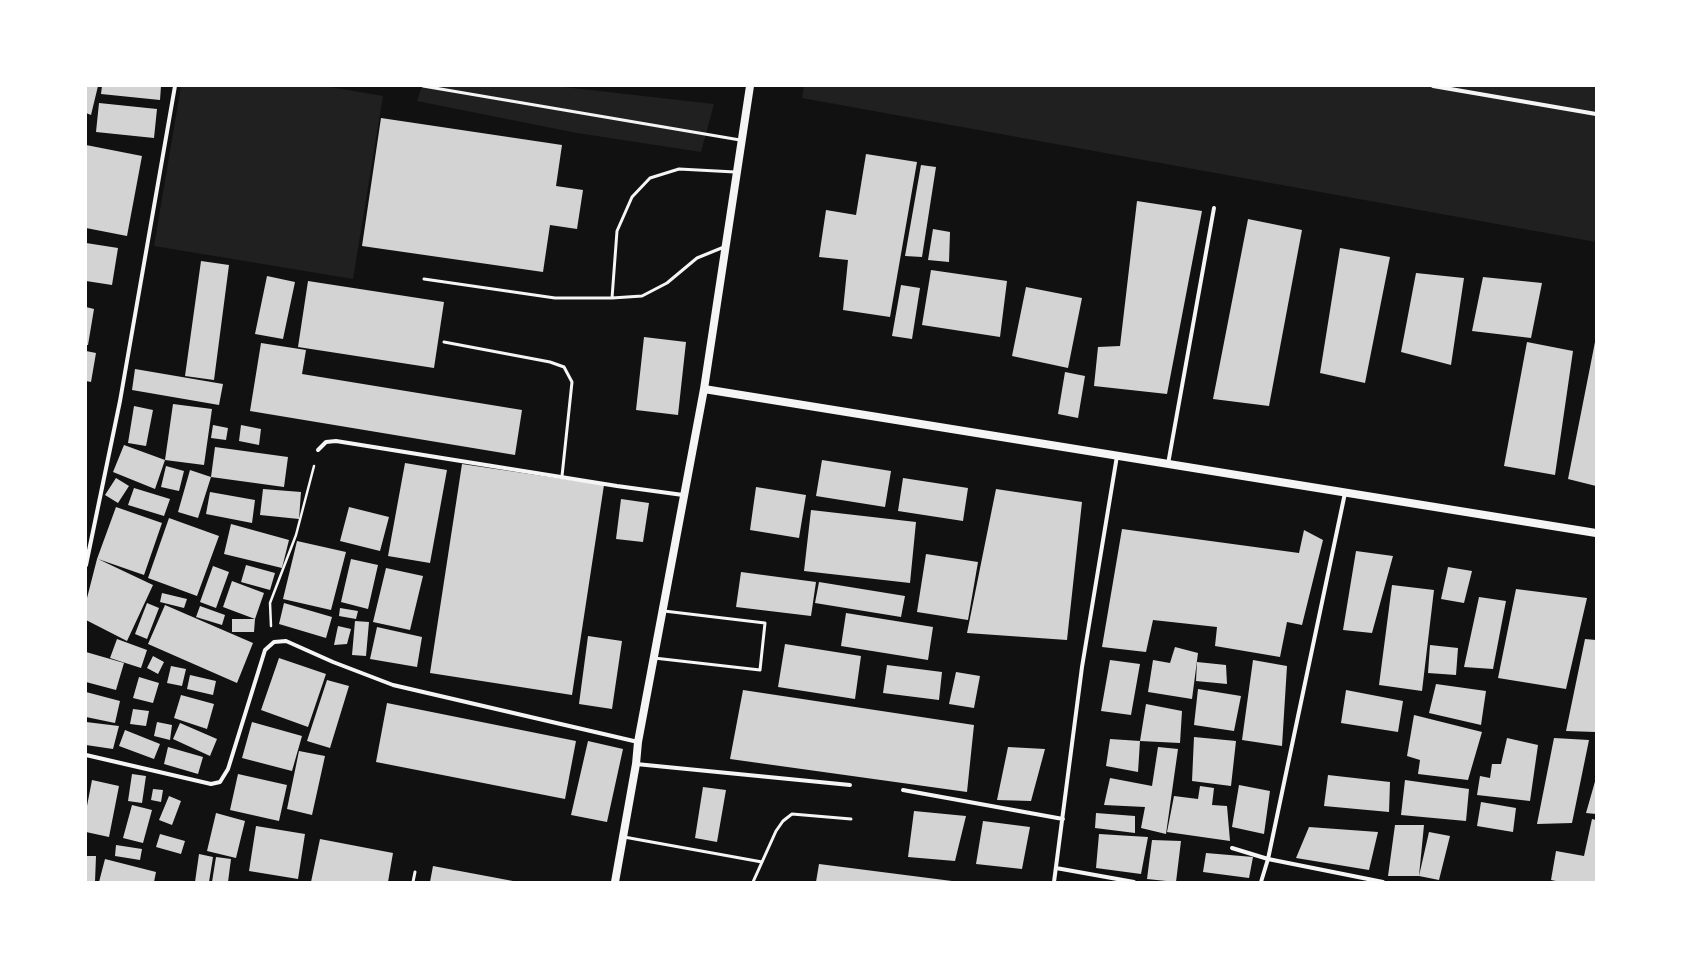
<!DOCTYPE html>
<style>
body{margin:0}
#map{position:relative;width:1682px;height:968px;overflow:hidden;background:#111;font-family:"IBM Plex Serif",serif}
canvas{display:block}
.frame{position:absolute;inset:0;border:87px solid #fff;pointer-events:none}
</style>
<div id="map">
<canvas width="1682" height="968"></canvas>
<div class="frame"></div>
</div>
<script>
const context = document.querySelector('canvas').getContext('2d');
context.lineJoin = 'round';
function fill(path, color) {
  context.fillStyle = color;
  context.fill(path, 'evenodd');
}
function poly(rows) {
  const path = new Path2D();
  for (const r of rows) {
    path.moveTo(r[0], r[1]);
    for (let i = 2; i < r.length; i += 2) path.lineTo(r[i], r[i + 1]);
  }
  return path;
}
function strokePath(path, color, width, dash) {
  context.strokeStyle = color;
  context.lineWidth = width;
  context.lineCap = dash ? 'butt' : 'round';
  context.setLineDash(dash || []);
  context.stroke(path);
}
fill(poly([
 [181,86,324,86,383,96,353,279,154,246],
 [422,86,555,86,714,104,701,152,577,133,417,101],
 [804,86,1596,86,1596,242,802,98]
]), '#202020');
fill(poly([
 [86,86,98,86,91,115,86,113],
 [102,86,161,86,160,100,101,94],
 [99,103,157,109,154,138,96,132],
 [381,118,562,145,556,186,583,190,577,229,550,225,543,272,362,246],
 [86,145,142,156,127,236,86,228],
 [866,154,917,162,890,317,843,310,848,260,819,257,826,210,856,215],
 [921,165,936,167,922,257,905,256],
 [1137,201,1202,211,1167,394,1094,386,1098,347,1120,346],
 [1248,219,1302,230,1269,406,1213,399],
 [933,229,950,232,949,262,928,260],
 [86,243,118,248,112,285,86,281],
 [1340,248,1390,257,1365,383,1320,373],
 [201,261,229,265,214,380,185,376],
 [931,270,1007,281,1000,337,922,325],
 [1416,273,1464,278,1451,365,1401,352],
 [267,276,295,282,283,339,255,334],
 [1483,277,1542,283,1531,338,1472,331],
 [308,281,444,302,434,368,298,347],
 [901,285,920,288,912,339,892,336],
 [1026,287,1082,298,1068,368,1012,356],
 [86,307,94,309,88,345,86,345],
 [644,337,686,342,678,415,636,410],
 [1527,342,1573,351,1555,475,1504,466],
 [1595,342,1596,342,1596,486,1568,479],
 [261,343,306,350,302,374,522,410,515,455,250,411],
 [86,351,96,353,91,382,86,381],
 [135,369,223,384,219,405,132,390],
 [1065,372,1085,376,1078,418,1058,414],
 [173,404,212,409,204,465,165,460],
 [134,406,153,410,146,446,128,443],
 [213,425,228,428,226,440,211,438],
 [241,425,261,429,259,445,239,441],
 [124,445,165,460,155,489,113,472],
 [215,447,288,457,284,487,211,477],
 [822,460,891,471,885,507,816,496],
 [405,463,447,470,430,563,388,556],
 [462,464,604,485,572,695,430,673],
 [166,466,184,471,179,491,161,487],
 [190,470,211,477,198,518,178,512],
 [116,478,129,486,118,503,105,495],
 [903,478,968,488,963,521,898,511],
 [756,487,806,495,799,538,750,530],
 [134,488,170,499,164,516,128,505],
 [263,489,301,492,299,519,260,515],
 [996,489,1082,502,1067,640,967,633],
 [210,492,255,500,252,523,206,514],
 [621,499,649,503,643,542,616,539],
 [116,507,162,523,144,575,98,559,153,585,127,641,86,620,86,602,97,559],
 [349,507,389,517,380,551,340,541],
 [811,510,916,522,910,583,804,571],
 [169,518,219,536,197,596,148,578],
 [231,524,289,540,282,568,224,554],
 [1122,529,1299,553,1304,530,1323,540,1302,625,1287,622,1280,657,1215,646,1217,627,1153,620,1146,652,1102,647],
 [297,541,346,552,331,610,283,599],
 [1356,551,1393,556,1372,633,1343,630],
 [926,554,978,562,968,620,917,612],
 [351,559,378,565,368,609,341,602],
 [246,565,275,573,270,590,241,582],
 [213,566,229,572,216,608,200,602],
 [1448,567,1472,571,1464,603,1441,599],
 [386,568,423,576,410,630,373,622],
 [741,572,816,582,811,616,736,607],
 [232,581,264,593,255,619,254,632,232,632,232,619,255,619,223,607],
 [819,582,905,596,901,617,815,603],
 [1392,585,1434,590,1422,691,1379,685],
 [1516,589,1587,598,1566,689,1498,678],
 [162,593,187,599,184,608,160,602],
 [1479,597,1506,601,1493,669,1464,667],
 [147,603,159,608,147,639,135,634],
 [284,603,332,617,326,638,279,624],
 [165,605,253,643,237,683,148,644],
 [200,606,225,615,222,625,196,617],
 [340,608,358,611,356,619,339,616],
 [846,613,933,627,928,660,841,646],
 [355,621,369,622,366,656,352,655],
 [338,626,351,629,347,644,334,645],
 [377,627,422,637,417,667,370,659],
 [588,636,622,641,612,709,579,704],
 [117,639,147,650,141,668,110,658],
 [1585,639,1596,640,1596,732,1566,731],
 [785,644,861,656,855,699,778,687],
 [1430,645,1458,648,1456,675,1428,673],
 [1175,647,1198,653,1192,699,1148,692,1153,660,1170,663],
 [86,652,124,663,116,690,86,682],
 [153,656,164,662,158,674,147,668],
 [279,658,326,674,308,727,261,710],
 [1110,660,1140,664,1131,715,1101,711],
 [1253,660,1287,666,1282,746,1242,740],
 [1197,662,1226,665,1227,684,1196,681],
 [887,665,942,672,939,700,883,693],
 [171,666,186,669,182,686,167,683],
 [956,672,980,676,974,708,949,704],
 [190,675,216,681,213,695,187,689],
 [139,677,159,683,153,703,133,698],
 [327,680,349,686,330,748,307,741],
 [1436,684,1486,691,1481,725,1429,713],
 [1198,689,1241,696,1234,731,1194,725],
 [743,690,974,725,967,792,730,759],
 [1346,690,1403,701,1398,732,1341,723],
 [86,692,120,701,115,723,86,717],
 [181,695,214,704,207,729,174,718],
 [387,703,576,741,565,799,376,762],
 [1146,704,1182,711,1180,743,1140,741],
 [133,709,149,711,146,726,130,724],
 [1414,715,1482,732,1468,780,1418,774,1420,760,1407,756],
 [86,722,119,726,113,749,86,745],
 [157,722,172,725,170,740,154,736],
 [252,722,302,736,292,771,242,758],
 [180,723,217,739,210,756,173,739],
 [125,730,160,744,154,759,119,746],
 [1194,737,1236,741,1231,786,1192,781],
 [1507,738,1538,745,1530,801,1477,795,1480,776,1490,778,1492,764,1501,764],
 [1554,738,1589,740,1572,823,1537,824],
 [1110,739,1140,741,1138,772,1106,766],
 [588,741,623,749,607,822,571,815],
 [168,747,203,757,198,774,164,764],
 [1008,747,1045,749,1031,801,997,800],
 [1158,747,1178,749,1166,834,1141,828,1145,807,1104,805,1110,778,1152,786],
 [299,751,325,756,312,815,287,809],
 [132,774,146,776,142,803,128,801],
 [238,774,287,785,279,821,230,810],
 [1328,775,1390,782,1389,812,1324,806],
 [1596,778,1596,814,1586,813],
 [92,780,119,786,109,837,86,832,86,811],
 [1405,780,1469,789,1466,821,1401,815],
 [1239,785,1270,791,1264,834,1232,827],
 [1200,786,1214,788,1212,805,1227,806,1230,841,1167,832,1174,796,1198,799],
 [703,787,726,790,717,842,695,838],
 [153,789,163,790,161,802,151,800],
 [169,796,181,801,172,825,159,820],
 [1481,802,1516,808,1513,832,1477,826],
 [132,805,152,810,143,843,123,838],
 [914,811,966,816,955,861,908,857],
 [216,813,245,821,236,858,207,851],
 [1096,813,1135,816,1135,833,1095,828],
 [1592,819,1596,820,1596,882,1561,882,1551,880,1556,851,1584,856],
 [983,821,1030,827,1022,869,976,864],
 [1395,825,1424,825,1419,876,1429,832,1450,836,1439,880,1419,876,1388,876],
 [256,826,305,834,298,879,249,871],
 [1309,827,1378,832,1369,870,1296,858],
 [160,834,185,841,181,854,156,847],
 [1099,834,1148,837,1141,874,1096,868],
 [320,839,393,853,388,882,311,882],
 [1152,840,1181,841,1176,882,1147,879],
 [116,845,142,849,140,860,115,856],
 [1206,853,1253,857,1249,878,1203,872],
 [199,854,213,857,209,882,195,882],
 [86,856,96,856,95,882,86,882],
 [216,857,231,859,228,882,212,882],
 [105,859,156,872,154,882,99,882],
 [819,864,952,881,952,882,816,882],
 [433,866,513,881,513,882,430,882]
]), '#d3d3d3');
strokePath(poly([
 [271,626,270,603,296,535,314,466]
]), '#f5f5f5', 2.5);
strokePath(poly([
 [423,86,740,140],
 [424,279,555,298,612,298,642,296,667,283,697,258,724,247],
 [612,298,617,231,632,197,650,178,679,169,735,172],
 [444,342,550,362,564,367,572,382,562,476],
 [654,658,760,670,765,623,664,611],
 [624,837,762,862],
 [413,882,415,872],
 [753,882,776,831,783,821,792,814,851,819]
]), '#f5f5f5', 3);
strokePath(poly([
 [1433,86,1596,114],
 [318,450,326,442,336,441,617,486,683,495],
 [1168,464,1214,208],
 [86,565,120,401,175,86],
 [86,755,211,784,220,782,228,769,265,650,274,642,286,641,333,662,393,685,638,742],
 [636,764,850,785],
 [903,790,1063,819],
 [1232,848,1268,859,1383,882],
 [1056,868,1134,882],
 [1054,882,1082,667,1117,456],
 [1261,882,1268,859,1345,493]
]), '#f5f5f5', 4);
strokePath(poly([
 [704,389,1596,533],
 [615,882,636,764,638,742,704,389,750,86]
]), '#f5f5f5', 8);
</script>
